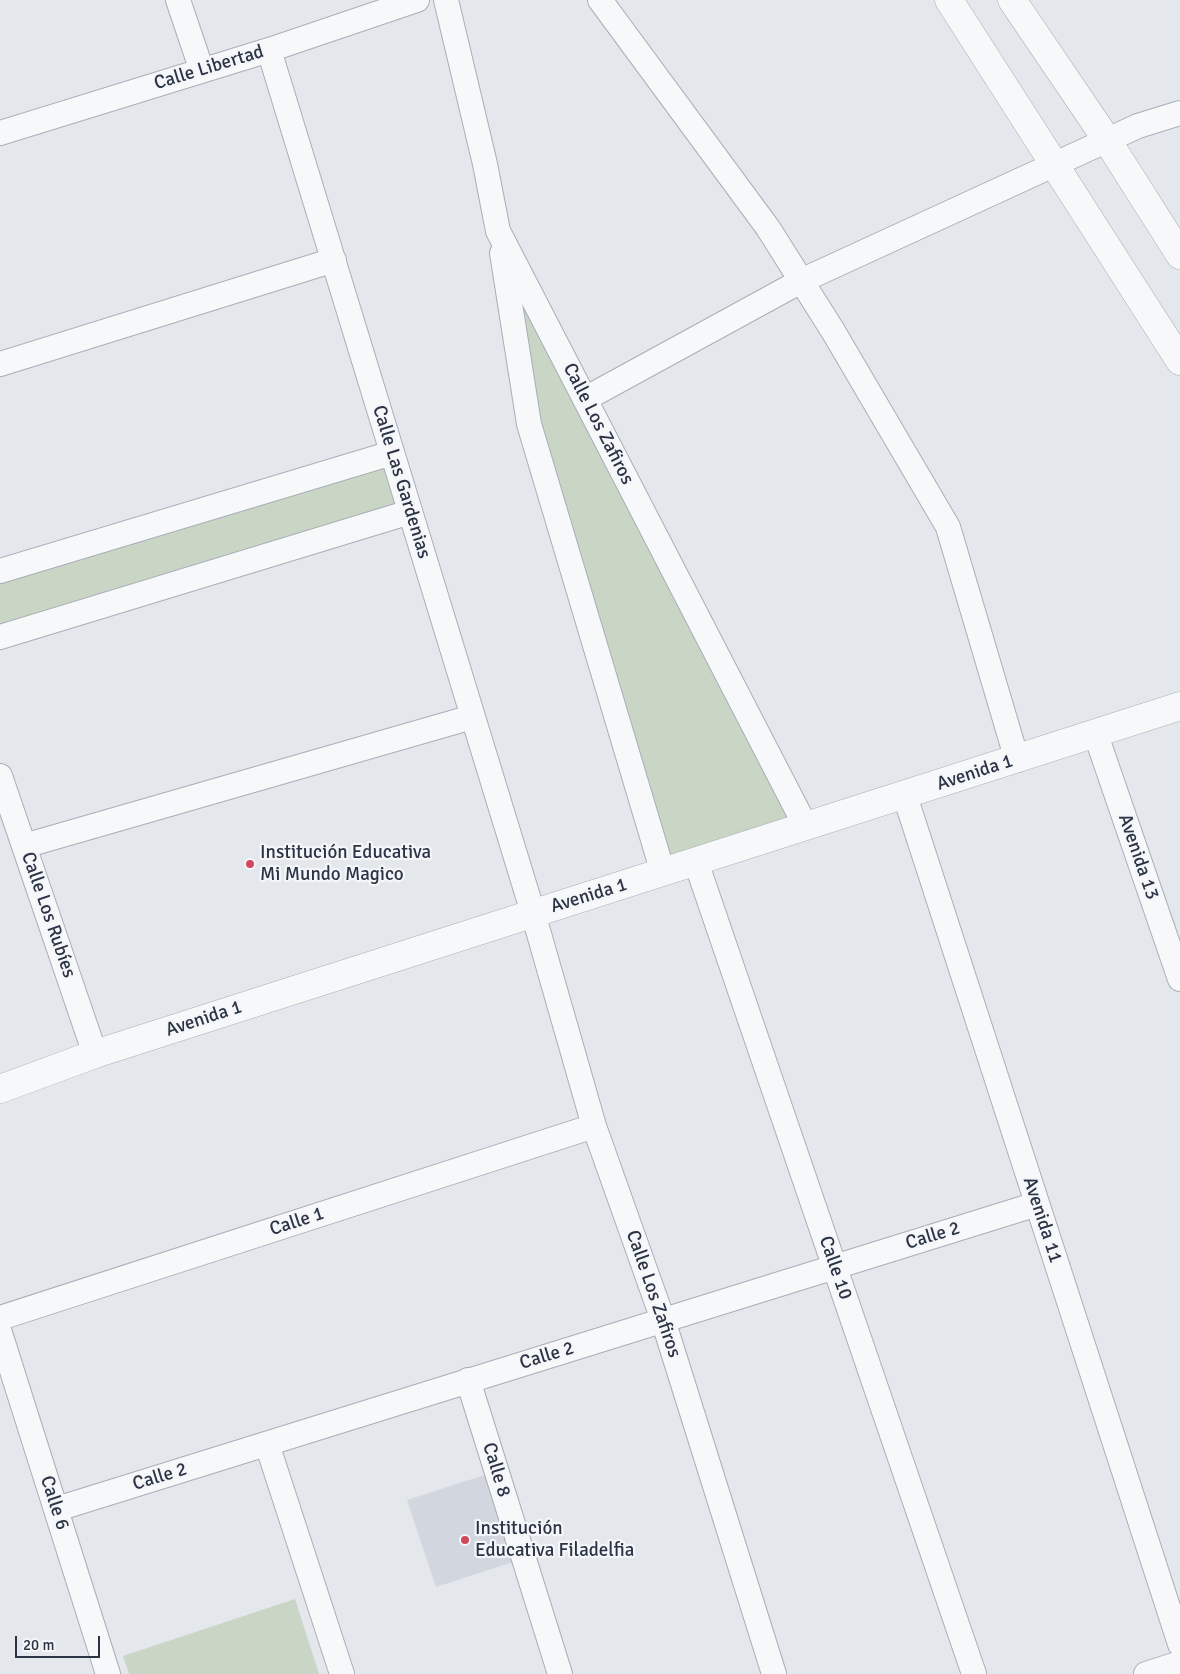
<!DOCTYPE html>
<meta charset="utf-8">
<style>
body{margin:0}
#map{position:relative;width:1180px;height:1674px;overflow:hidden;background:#e4e7ec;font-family:Signika,sans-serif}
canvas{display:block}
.scale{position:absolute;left:15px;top:1636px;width:85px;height:22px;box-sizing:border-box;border:2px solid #2b3445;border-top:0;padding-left:6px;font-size:15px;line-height:18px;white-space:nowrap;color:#2b3445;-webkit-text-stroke:4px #f4f6f9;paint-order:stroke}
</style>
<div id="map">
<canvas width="1180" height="1674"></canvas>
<div class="scale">20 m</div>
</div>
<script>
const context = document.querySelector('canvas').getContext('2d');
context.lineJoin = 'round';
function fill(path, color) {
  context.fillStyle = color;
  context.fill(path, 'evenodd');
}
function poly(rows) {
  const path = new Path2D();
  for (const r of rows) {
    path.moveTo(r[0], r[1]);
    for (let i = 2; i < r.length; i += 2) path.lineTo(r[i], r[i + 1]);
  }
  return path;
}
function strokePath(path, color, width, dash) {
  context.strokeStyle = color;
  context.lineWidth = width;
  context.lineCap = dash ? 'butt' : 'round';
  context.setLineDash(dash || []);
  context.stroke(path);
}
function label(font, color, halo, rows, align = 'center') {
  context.font = font + ' Signika,sans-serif';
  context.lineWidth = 4.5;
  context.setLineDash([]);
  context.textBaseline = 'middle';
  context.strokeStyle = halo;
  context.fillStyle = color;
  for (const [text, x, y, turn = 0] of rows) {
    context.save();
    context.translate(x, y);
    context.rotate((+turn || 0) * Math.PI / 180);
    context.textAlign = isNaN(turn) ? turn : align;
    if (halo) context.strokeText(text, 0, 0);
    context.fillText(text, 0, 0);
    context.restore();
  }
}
fill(poly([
 [488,1474,516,1561,436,1587,407,1500]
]), '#d2d6de');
fill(poly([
 [498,231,801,818,663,873,529,424],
 [392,453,410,512,0,637,0,571],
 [295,1599,319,1674,129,1674,123,1656]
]), '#c9d6c5');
const minor = poly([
 [178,0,202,71],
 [446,0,485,164,498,231,806,827],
 [600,0,768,228,833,331,948,527,1017,760],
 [269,50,533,913,594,1126,663,1320,774,1674],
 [0,133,269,50,417,0],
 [502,253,529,424,663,873],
 [0,364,334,260],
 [585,399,801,281,1138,126,1180,113],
 [0,571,392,453],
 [0,637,410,512],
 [1096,735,1180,979],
 [0,776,95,1054],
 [905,796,1180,1644],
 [24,846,472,717],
 [696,862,974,1674],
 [0,1318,594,1126],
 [0,1333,108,1674],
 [468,1380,560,1674],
 [267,1444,342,1674],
 [57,1509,1037,1204],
 [1146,1674,1180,1663]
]);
const tertiary = poly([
 [949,0,1180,361],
 [1012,0,1107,140,1180,255],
 [0,1089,95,1054,1180,706]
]);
strokePath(minor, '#a9aeb7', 26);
strokePath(tertiary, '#a9aeb7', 29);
strokePath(minor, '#f7f8fa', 24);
strokePath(tertiary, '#f7f8fa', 28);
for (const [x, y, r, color] of [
 [250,864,5,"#d1495b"],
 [465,1540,5,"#d1495b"]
]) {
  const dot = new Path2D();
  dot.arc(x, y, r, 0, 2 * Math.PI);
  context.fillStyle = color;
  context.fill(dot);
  strokePath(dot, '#f4f6f9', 2);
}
label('19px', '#2b3445', '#f4f6f9', [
 ["Calle Libertad",209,68,-17],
 ["Calle Los Zafiros",598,424,63],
 ["Calle Las Gardenias",401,482,73],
 ["Avenida 1",975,773,-18],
 ["Avenida 13",1138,857,71],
 ["Avenida 1",589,896,-17],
 ["Calle Los Rubíes",48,915,71],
 ["Avenida 1",204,1019,-18],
 ["Avenida 11",1042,1220,72],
 ["Calle 1",297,1222,-18],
 ["Calle 2",933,1236,-17],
 ["Calle 10",835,1268,71],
 ["Calle Los Zafiros",653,1294,71],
 ["Calle 2",547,1356,-17],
 ["Calle 8",496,1470,73],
 ["Calle 2",160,1477,-17],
 ["Calle 6",54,1503,72]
]);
label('19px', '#2b3445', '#f4f6f9', [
 ["Institución Educativa",260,853],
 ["Mi Mundo Magico",260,875],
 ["Institución",475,1529],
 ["Educativa Filadelfia",475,1551]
], 'left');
</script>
